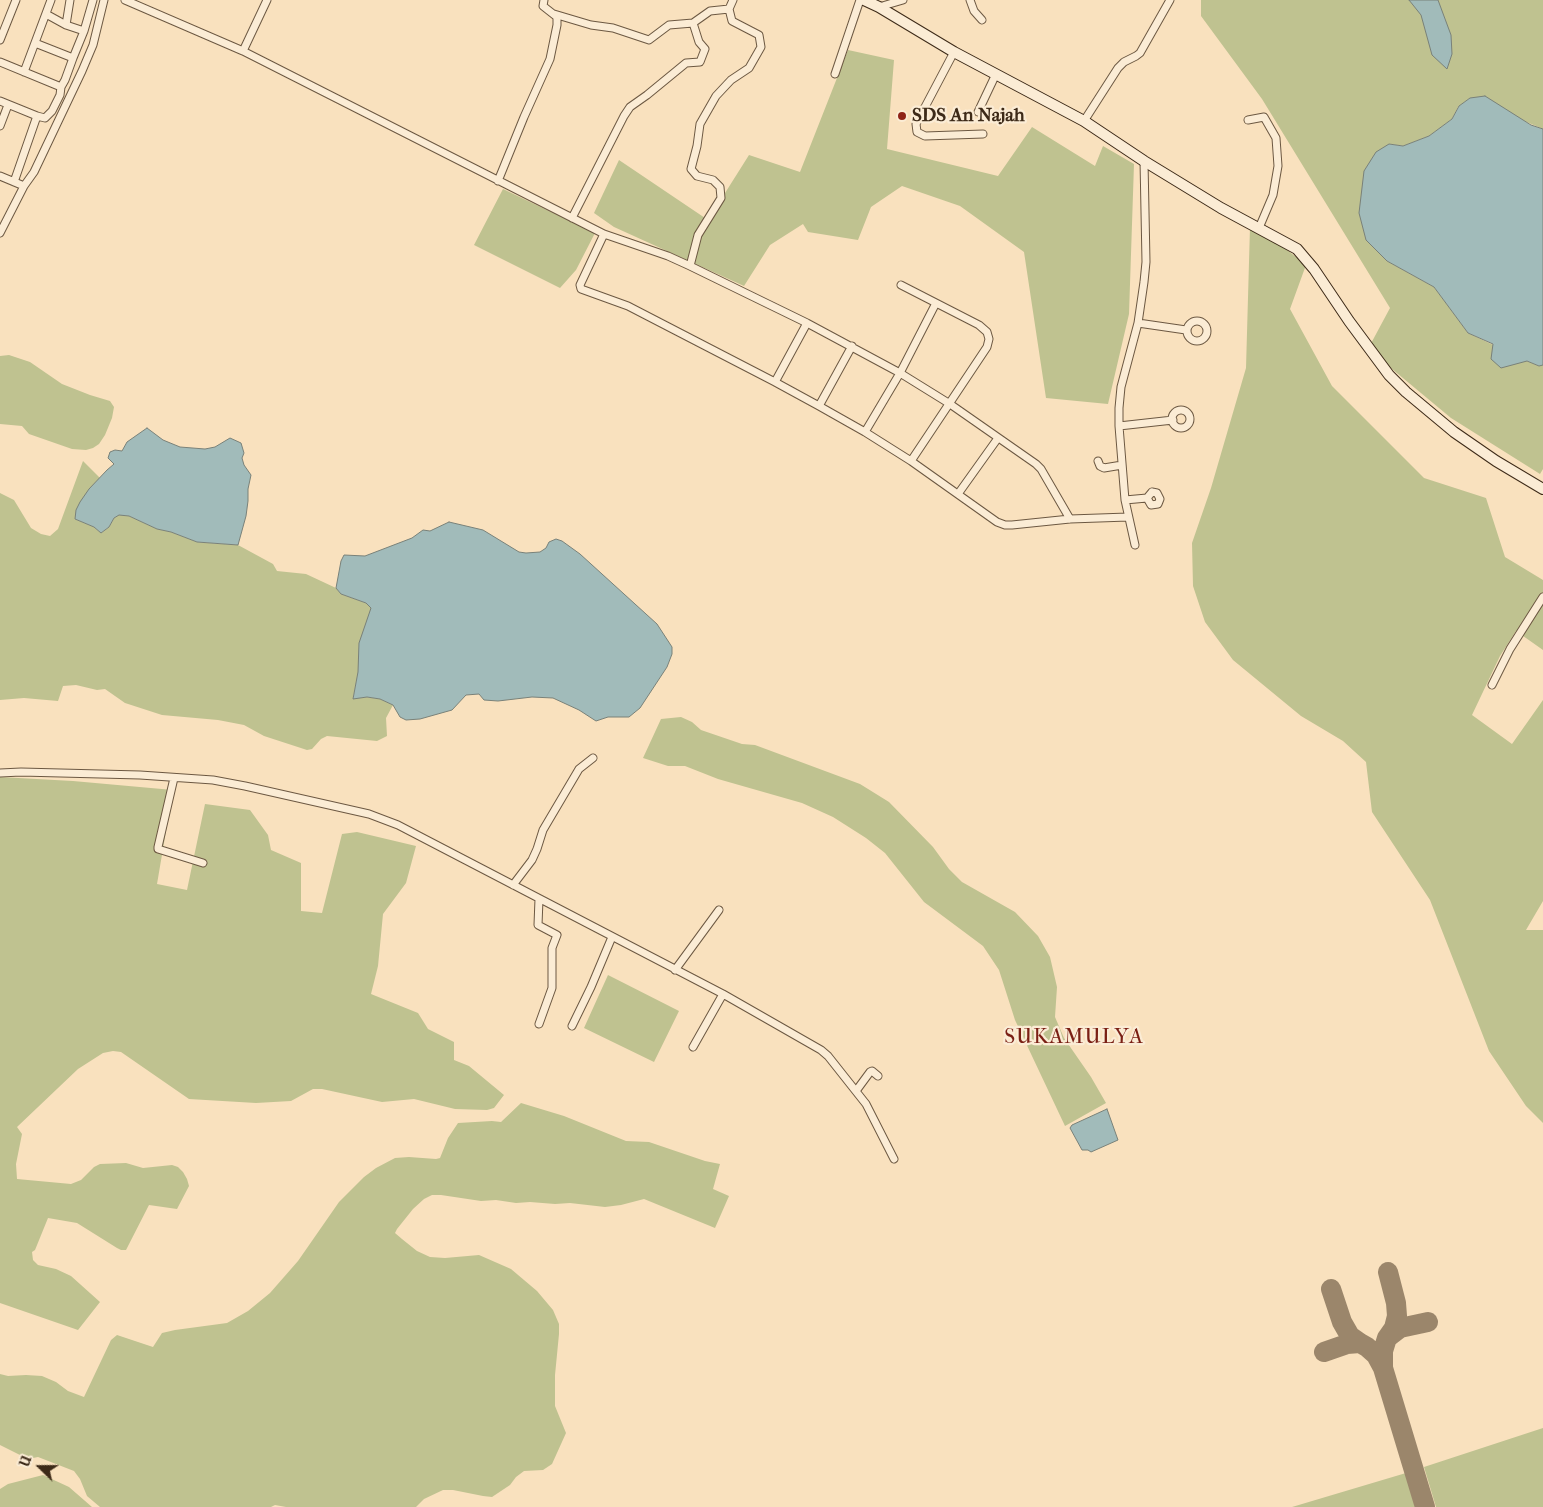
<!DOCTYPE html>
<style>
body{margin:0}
#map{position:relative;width:1543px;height:1507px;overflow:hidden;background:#f9e1be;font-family:"IM FELL French Canon",serif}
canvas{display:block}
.north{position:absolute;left:15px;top:1442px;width:50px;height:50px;-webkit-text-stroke:4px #fbecd5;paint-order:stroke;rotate:292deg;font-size:14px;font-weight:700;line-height:20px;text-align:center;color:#3d2a18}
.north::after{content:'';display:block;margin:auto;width:18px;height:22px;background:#3d2a18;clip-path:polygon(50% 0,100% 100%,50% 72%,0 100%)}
</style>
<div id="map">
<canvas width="1543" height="1507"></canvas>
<div class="north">U</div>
</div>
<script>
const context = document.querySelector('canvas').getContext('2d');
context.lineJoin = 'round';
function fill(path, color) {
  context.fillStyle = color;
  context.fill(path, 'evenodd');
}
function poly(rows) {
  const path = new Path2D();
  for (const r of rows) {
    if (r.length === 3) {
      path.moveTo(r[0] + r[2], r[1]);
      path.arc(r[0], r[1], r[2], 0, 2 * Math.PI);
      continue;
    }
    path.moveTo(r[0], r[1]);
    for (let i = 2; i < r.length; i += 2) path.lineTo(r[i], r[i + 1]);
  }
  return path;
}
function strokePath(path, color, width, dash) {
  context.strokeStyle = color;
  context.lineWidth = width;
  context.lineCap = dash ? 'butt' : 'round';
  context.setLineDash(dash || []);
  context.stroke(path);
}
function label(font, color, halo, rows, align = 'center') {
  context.font = font + ' "IM FELL French Canon",serif';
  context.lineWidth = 4.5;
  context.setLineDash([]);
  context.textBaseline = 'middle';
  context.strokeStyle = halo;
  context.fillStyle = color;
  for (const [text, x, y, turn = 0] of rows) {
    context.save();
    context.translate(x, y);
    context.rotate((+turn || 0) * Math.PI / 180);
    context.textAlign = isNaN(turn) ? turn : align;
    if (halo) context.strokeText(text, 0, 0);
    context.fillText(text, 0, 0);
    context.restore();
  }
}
fill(poly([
 [1201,0,1543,0,1543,129,1470,98,1458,107,1452,119,1429,136,1403,146,1389,144,1387,261,1434,287,1468,333,1527,361,1539,366,1543,365,1543,469,1540,474,1451,418,1368,349,1390,308,1262,99,1201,16],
 [848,50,894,60,887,149,998,176,1032,127,1095,166,1103,146,1134,164,1129,314,1108,404,1046,398,1024,252,960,206,902,186,871,207,858,240,808,232,803,224,770,245,744,286,614,227,594,213,619,160,708,220,749,155,800,172],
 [503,189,595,233,576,270,560,288,474,245],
 [1250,227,1277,242,1306,265,1290,309,1332,386,1424,478,1486,498,1505,557,1543,580,1543,650,1516,631,1500,656,1472,715,1512,744,1543,700,1543,901,1526,930,1543,930,1543,1123,1526,1106,1489,1051,1430,900,1372,812,1366,762,1343,741,1301,716,1233,660,1205,622,1193,586,1192,543,1211,488,1246,368],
 [9,355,30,362,62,384,90,395,110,401,114,407,112,418,105,435,99,444,93,448,86,450,72,449,29,434,22,426,0,424,0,356],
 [83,461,100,478,89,489,75,519,94,527,101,533,109,527,114,518,119,514,129,516,157,529,171,532,197,542,238,545,273,564,277,571,306,574,336,588,341,594,366,603,372,608,353,698,367,697,380,699,393,705,386,718,387,736,377,741,327,736,321,739,312,749,307,750,264,736,244,725,218,720,162,715,125,703,105,689,97,690,76,685,63,686,58,701,24,698,0,700,0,493,14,500,31,528,41,534,50,536,58,529],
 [681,717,692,722,701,730,742,744,755,745,860,784,889,802,933,847,949,869,962,882,1015,912,1038,936,1050,957,1057,987,1055,1017,1064,1038,1091,1077,1106,1103,1065,1126,1015,1020,999,970,983,946,924,902,885,853,866,838,833,817,802,803,718,779,685,766,668,766,643,758,661,719],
 [0,777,73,781,173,790,157,884,187,890,205,804,250,810,268,835,271,850,301,863,301,911,322,913,342,834,357,832,416,846,406,883,383,914,378,966,371,994,418,1013,428,1029,454,1042,454,1060,469,1066,504,1095,494,1108,487,1110,455,1109,414,1099,382,1102,322,1089,313,1089,291,1101,256,1103,189,1099,121,1052,113,1051,103,1053,78,1069,17,1127,22,1134,16,1164,17,1179,71,1184,81,1180,94,1167,100,1164,126,1163,143,1168,172,1165,178,1167,183,1172,187,1179,189,1186,177,1209,149,1205,126,1250,121,1250,117,1248,77,1223,48,1218,35,1250,32,1252,33,1260,38,1265,56,1269,71,1276,100,1302,78,1330,0,1303],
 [608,975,679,1011,654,1062,584,1028],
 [521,1103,564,1116,626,1141,649,1142,705,1161,720,1164,713,1189,729,1196,715,1228,644,1199,621,1205,605,1207,570,1203,555,1204,530,1202,516,1203,496,1200,481,1201,441,1195,432,1195,424,1199,413,1209,397,1229,395,1233,402,1239,417,1251,430,1257,445,1258,479,1255,511,1269,537,1291,553,1310,559,1324,559,1334,555,1375,555,1406,566,1433,552,1464,543,1470,524,1471,516,1477,510,1485,492,1497,483,1496,453,1490,443,1490,424,1499,416,1507,286,1507,275,1505,271,1507,100,1507,87,1496,80,1479,74,1471,38,1457,28,1459,0,1445,0,1374,8,1376,26,1375,42,1376,56,1382,68,1391,84,1397,111,1340,117,1335,153,1347,162,1333,175,1330,227,1323,248,1311,270,1293,298,1261,339,1202,364,1177,376,1168,395,1158,409,1157,436,1159,440,1158,448,1138,458,1123,492,1121,501,1122],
 [1543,1428,1543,1507,1436,1507,1424,1467],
 [1406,1473,1415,1507,1292,1507],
 [43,1475,69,1487,92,1507,0,1507,0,1489,8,1484]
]), '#bfc290');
const water = poly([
 [1409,0,1438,0,1451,35,1452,54,1447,69,1432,55,1421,15,1409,0],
 [1485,96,1531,125,1543,129,1543,365,1539,366,1527,361,1501,368,1491,359,1493,344,1468,333,1434,287,1387,261,1366,240,1359,213,1364,171,1376,152,1389,144,1403,146,1429,136,1452,119,1459,106,1470,98,1485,96],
 [147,428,163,440,180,447,205,449,215,447,230,438,241,443,244,453,242,458,244,465,251,475,248,489,248,501,246,516,238,545,197,542,171,532,157,529,129,516,119,515,114,518,109,527,101,533,94,527,75,519,76,510,80,502,89,489,107,470,114,464,108,458,110,452,115,450,122,451,127,442,147,428],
 [449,522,483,530,519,552,526,553,540,552,546,548,549,542,556,539,562,541,580,554,657,624,672,647,672,654,667,667,640,708,629,717,608,717,596,721,579,710,553,698,532,697,498,701,484,700,479,694,466,695,452,710,420,719,406,720,400,717,393,705,380,699,367,697,353,699,358,672,359,643,371,608,366,603,341,594,336,588,341,561,344,555,365,556,412,538,423,530,430,531,449,522],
 [1107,1109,1118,1140,1091,1152,1088,1150,1082,1150,1070,1128,1072,1125,1107,1109]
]);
fill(water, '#a1bbba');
strokePath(water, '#798179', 1);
strokePath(poly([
 [1331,1289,1342,1322,1350,1336,1360,1343,1367,1347,1376,1355,1383,1368,1425,1507],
 [1387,1338,1400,1328,1428,1322],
 [1324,1352,1347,1344,1360,1343],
 [1383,1368,1383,1351,1387,1338,1394,1328,1397,1316,1396,1303,1388,1272]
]), '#9b866b', 20);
const minor = poly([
 [125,0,243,51,604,234,668,256,690,266,807,323,900,373,950,404,1036,464,1041,469,1070,519],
 [970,0,974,11,982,20],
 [879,7,903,0],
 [46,14,66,25,84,31],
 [554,14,591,25,613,28,649,40,669,25,693,23,710,11,729,9],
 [66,25,70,0],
 [0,40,16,0],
 [35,43,73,58,65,80,61,87],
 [243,51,267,0],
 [954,52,916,124,917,132,925,136,983,134],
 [73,58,84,31,93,0],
 [0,62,61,87,60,95,52,111,45,118,37,116,0,101],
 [24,72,51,0],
 [835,74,860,0],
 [978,112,996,74],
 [1248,120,1264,117,1276,138,1278,166,1273,195,1259,228],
 [1084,121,1118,68,1124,62,1136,56,1140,53,1170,0],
 [0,126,8,105],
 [0,176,24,186],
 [498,181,524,117,550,59,557,25,557,17,543,6,544,0],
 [14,182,37,116],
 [572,218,624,116,630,107,647,95,686,63,700,62,705,49,699,42,693,23],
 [0,233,24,186,34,172,82,71,93,45,104,0],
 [604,234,580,285,581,289,628,306,775,382,819,406,865,432,911,461,997,522,1005,525,1012,525,1070,519,1128,517],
 [690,266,698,235,721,198,720,187,713,180,697,176,691,169,697,146,700,124,716,96,731,80,749,68,761,47,759,35,732,21,729,9,733,0],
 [901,285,979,325,987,332,989,339,987,347,911,461],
 [1197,331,10],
 [1138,323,1186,330],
 [775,382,807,323],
 [819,406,852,346],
 [1181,419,9],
 [1119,426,1173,420],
 [865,432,900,373,936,303],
 [1098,461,1100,466,1104,468,1122,465],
 [1152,492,1157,493,1160,499,1158,504,1151,505,1147,498,1152,492],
 [958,494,998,438],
 [1125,500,1147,498],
 [1135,545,1125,500,1119,426,1119,408,1121,387,1138,323,1144,282,1146,262,1144,161],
 [1492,685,1510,649,1543,597],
 [0,773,21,772,140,775,213,780,245,786,369,814,398,825,723,994,821,1050,828,1056,866,1104,894,1159],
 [174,778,158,847,158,849,203,863],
 [513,885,532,860,537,849,543,830,579,769,593,758],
 [675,970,719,910],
 [539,1024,552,988,552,948,557,935,538,925,539,899],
 [572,1026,591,987,612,937],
 [693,1047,723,994],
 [856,1091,870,1072,872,1071,878,1076]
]);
const secondary = poly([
 [864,0,879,7,954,52,1084,121,1144,161,1221,208,1297,249,1314,269,1349,321,1389,375,1406,392,1454,432,1496,461,1543,489]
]);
strokePath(minor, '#6c5842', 9);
strokePath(secondary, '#3d2a18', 12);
strokePath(minor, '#fbecd5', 7);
strokePath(secondary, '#fbecd5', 10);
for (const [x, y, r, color] of [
 [902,116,5,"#8f2418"]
]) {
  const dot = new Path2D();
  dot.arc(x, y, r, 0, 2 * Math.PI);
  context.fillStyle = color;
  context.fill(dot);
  strokePath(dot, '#fbecd5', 2);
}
label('bold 19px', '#3d2a18', '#fbecd5', [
 ["SDS An Najah",912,116]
], 'left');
context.letterSpacing = '1px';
label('21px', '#7a1f14', '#fbecd5', [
 ["SUKAMULYA",1074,1038]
]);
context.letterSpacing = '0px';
</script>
